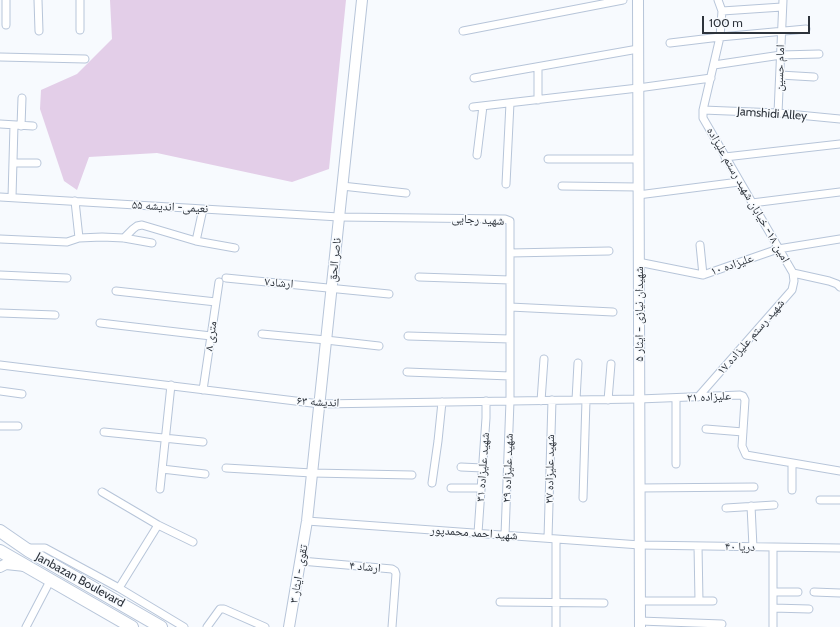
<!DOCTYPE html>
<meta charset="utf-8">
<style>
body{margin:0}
#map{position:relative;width:840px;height:627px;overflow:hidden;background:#f7fafe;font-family:Cabin,sans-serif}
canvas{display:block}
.scale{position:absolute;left:702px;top:16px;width:108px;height:18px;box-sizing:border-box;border:2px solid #2d333b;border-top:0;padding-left:5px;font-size:12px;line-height:14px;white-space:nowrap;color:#2d333b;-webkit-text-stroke:3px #f7fafe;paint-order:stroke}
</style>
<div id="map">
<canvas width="840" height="627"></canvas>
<div class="scale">100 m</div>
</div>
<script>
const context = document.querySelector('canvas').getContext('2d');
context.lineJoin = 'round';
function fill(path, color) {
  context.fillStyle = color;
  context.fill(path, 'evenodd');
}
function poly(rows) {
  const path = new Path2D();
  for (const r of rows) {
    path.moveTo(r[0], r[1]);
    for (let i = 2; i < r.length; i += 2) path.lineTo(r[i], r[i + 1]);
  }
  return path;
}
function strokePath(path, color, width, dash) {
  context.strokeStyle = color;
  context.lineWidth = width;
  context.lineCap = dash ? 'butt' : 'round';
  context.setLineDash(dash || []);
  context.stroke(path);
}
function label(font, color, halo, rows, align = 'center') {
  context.font = font + ' Cabin,"Noto Naskh Arabic",sans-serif';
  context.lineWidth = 3;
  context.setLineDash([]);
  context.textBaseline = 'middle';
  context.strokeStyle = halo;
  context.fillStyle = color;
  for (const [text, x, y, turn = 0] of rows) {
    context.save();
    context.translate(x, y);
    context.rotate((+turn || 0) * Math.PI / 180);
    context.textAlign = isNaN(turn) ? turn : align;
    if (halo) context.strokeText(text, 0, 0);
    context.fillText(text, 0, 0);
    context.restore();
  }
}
fill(poly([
 [110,0,346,0,329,169,292,182,157,153,89,157,77,190,64,181,40,109,41,90,77,74,112,39]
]), '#e3cee8');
const street = poly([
 [6,0,6,25],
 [38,0,39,31],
 [80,0,80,30],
 [722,11,782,7],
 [463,31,623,0],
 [670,43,720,37,806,29],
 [0,57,85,59],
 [714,65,781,55,819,54],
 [538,67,538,100],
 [780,75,814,77],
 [474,78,638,49],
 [473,107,638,88,711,78],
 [703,110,778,113,840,119],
 [778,113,783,0],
 [0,124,33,126],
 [21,126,22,98],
 [477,155,483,106],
 [725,157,840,144],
 [548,159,638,159],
 [13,163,37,163],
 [506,184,510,103],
 [342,186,406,193],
 [562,186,638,187],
 [638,195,739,182],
 [0,197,339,217,505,219,510,221,510,401,505,535],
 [12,197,14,125],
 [752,203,840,192],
 [79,238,102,237,124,238,152,243],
 [124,238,133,229,137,226,142,225,196,241,235,248],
 [0,239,67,242,79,238,75,201],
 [196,241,203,209],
 [700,245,703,275],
 [510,253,609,251],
 [638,262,703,275,778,249,840,239],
 [793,273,829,281,837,284,840,287],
 [0,275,67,278],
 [419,277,510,280],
 [226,278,389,294],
 [116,291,216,302],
 [510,307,613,312],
 [0,313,55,315],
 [100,323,211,336],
 [262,334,326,340,379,346],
 [408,336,510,339],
 [0,365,320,404,639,399,740,395,743,396,745,400,742,446,746,455,840,471],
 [407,372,510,376],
 [203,390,219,282],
 [0,391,22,394],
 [698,397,792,290,794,281,793,273,703,118,703,110,720,37,722,11,718,0],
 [576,400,578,363],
 [608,400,611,364],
 [541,401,544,359],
 [0,426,18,426],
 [706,429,743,432],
 [104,432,203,442],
 [676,464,676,398],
 [461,467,483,468],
 [226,468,312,473,412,475],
 [162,469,205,474],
 [432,483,438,441,442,402],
 [451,488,481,488],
 [639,488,754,487],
 [160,489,171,385],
 [792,490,792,463],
 [102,492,158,525,193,542],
 [583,498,586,400],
 [820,500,840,500],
 [751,506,753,547],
 [726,508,774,505],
 [307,521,640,545,840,548],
 [478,533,486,418,486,401],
 [548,538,552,400],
 [698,546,699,601],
 [773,547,773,627],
 [25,548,45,548,119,588,184,627],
 [301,561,392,569,395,571,396,574,392,627],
 [119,588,158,525],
 [773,592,798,592],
 [814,592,840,593],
 [640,601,713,601],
 [500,602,604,603],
 [773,608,809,609],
 [640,621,722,624],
 [26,627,50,581],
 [207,627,220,609,224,609,265,627],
 [556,627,556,539]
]);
const secondary = poly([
 [638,0,640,627],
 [0,567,6,564,25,566],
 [289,627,307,521,362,0]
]);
const primary = poly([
 [0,531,29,551,161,627],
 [0,551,132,627]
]);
strokePath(street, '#b7c5d9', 9);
strokePath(secondary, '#b7c5d9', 12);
strokePath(primary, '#b7c5d9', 14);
strokePath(street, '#fff', 7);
strokePath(secondary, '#fff', 10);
strokePath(primary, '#fff', 12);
label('12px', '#2d333b', '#f7fafe', [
 ["امام حسین",780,68,-88],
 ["Jamshidi Alley",772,114,4],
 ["امین ۱۸- خيابان شهيد رستم عليزاده",748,195,60],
 ["نعیمی- اندیشه ۵۵",170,207,3],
 ["شهید رجایی",478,220,3],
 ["ناصر الحق",335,260,-84],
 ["علیزاده ۱۰",732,265,-19],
 ["ارشاد۷",279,283,5],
 ["شهیدان نیازی - ایثار ۵",639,314,-90],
 ["۸ متری",211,336,-82],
 ["۱۷ شهید رستم علیزاده",751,337,-49],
 ["علیزاده ۲۱",709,397,-3],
 ["اندیشه ۶۳",318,402,3],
 ["شهید علیزاده ۳۱",483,467,-86],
 ["شهید علیزاده ۲۹",508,468,-88],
 ["شهید علیزاده ۲۷",550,469,-89],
 ["شهید احمد محمدپور",474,533,4],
 ["دریا ۴۰",740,547,1],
 ["ارشاد ۴",365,567,5],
 ["تقوی - ایثار ۳",299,574,-80],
 ["Janbazan Boulevard",80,580,29]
]);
</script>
